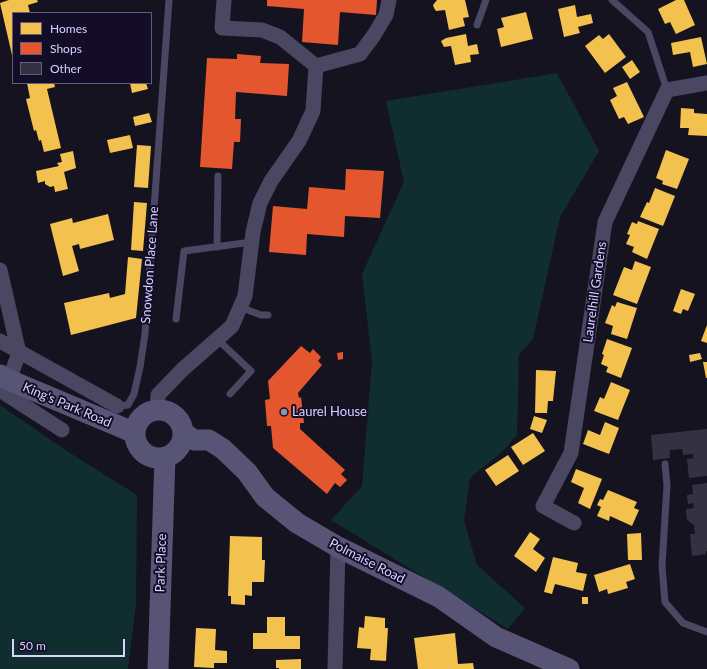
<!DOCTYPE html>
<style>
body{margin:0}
#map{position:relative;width:707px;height:669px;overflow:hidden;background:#161321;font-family:Lato,sans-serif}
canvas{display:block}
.legend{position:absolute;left:12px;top:12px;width:140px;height:72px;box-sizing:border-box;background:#130d27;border:1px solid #635c7d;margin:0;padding:5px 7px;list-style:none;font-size:12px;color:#dbd3ff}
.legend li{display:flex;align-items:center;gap:8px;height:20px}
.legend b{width:20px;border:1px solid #635c7d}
.scale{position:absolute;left:12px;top:639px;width:113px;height:18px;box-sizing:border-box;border:2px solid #dbd3ff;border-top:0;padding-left:5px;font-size:12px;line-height:14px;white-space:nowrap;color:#dbd3ff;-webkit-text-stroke:3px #130d27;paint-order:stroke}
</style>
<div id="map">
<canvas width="707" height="669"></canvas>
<ul class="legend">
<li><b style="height:11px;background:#f2c14e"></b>Homes</li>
<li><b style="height:11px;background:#e4572e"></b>Shops</li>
<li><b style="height:11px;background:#343143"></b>Other</li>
</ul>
<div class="scale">50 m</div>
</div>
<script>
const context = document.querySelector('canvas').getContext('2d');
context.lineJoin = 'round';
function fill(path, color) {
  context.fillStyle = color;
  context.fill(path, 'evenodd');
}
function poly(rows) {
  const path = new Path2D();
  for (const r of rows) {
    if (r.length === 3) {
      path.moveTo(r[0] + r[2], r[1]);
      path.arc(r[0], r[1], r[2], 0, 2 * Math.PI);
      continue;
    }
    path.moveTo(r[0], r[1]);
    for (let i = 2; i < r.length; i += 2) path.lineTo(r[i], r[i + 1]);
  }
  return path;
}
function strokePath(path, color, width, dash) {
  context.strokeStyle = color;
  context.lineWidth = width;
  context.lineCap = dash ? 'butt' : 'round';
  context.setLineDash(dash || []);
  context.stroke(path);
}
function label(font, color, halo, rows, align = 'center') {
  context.font = font + ' Lato,sans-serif';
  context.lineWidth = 4;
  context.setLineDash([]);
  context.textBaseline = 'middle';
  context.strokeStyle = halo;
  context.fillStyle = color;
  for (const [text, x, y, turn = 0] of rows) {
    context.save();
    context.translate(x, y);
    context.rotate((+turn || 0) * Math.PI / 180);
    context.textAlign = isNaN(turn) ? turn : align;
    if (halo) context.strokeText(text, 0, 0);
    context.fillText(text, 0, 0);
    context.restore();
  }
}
fill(poly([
 [557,73,599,151,560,217,533,339,519,355,517,435,502,452,470,478,464,521,477,565,525,608,508,629,331,520,362,486,372,361,362,274,404,182,386,101],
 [0,405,64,449,137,495,136,604,128,669,0,669]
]), '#102d30');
fill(poly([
 [9,0,37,0,38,2,28,5,30,13,13,13,12,55,0,3],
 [437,0,465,0,469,17,463,18,465,26,449,30,445,10,436,11,434,8,433,5],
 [676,0,684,0,695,25,676,34,670,22,665,24,658,9],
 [575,5,577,17,591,14,593,23,578,27,580,33,564,37,558,9],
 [526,12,533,39,501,47,497,29,504,27,501,18],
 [466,34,468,46,477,44,479,54,470,55,471,62,455,65,451,46,444,47,441,41,446,38],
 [609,34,626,57,605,73,585,46,599,35,603,39],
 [701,37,707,64,693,67,690,52,673,55,671,43],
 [632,60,640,72,630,79,622,67],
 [627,82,644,117,628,124,624,117,619,119,610,100,617,96,613,88],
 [27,83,54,83,55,87,47,89,61,148,44,152,41,140,39,141,36,130,34,131,26,99,30,98],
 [130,83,146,83,148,89,132,93],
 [681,108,694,109,694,113,707,114,707,136,688,135,689,128,680,128],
 [149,113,152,122,135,126,133,117],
 [130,135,133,148,110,153,107,140],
 [137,145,151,146,148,188,134,187],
 [666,150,689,159,677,189,662,184,663,181,656,178],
 [73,151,76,168,64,172,68,189,55,192,54,186,50,187,45,184,45,181,38,183,36,171,59,166,57,163,62,162,60,154],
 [655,188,675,196,663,226,640,217,647,202,649,203],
 [134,202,147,203,143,251,131,250],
 [108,214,114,240,80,249,79,244,72,246,79,271,63,276,50,224,72,218,73,223],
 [638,221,659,229,647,259,632,252,634,247,626,244,630,235,627,234,632,222,637,224],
 [128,257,142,259,136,318,71,335,64,303,109,293,110,298,125,294],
 [635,261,651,267,637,304,613,295,624,267,632,270],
 [681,289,695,294,688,311,683,309,681,314,673,311],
 [617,302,637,308,627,339,611,334,613,326,605,323,612,305,615,307],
 [707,325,707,343,701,341],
 [607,339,632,348,621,378,606,372,608,367,601,364,604,355,602,354],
 [700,353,702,359,690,362,689,355],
 [703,362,707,362,707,378,706,378],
 [536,370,556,371,553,401,548,401,547,413,535,413],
 [611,382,630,390,618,420,594,411,600,397,604,399],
 [534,416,547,420,542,433,530,429],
 [605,422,619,428,609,454,583,444,588,430,600,435],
 [533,433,545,451,523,465,511,447],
 [508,455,519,471,496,486,485,470],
 [576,469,602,479,590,509,578,503,584,488,571,482],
 [608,490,637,502,634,508,639,510,632,526,610,516,609,521,597,516,601,507,597,505,600,499,603,500],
 [530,532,540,539,533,549,545,558,536,572,514,556],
 [641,533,642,560,628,560,627,534],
 [230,536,262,537,262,560,265,560,264,582,252,582,252,596,245,595,245,605,231,604,231,596,228,596],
 [553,557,578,563,576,572,587,574,583,591,555,584,552,594,544,592],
 [630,564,635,579,626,582,628,588,608,594,607,589,599,592,594,575],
 [582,597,588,597,588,604,582,604],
 [365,616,385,618,385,628,388,628,386,661,370,660,371,649,357,648,359,627,364,628],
 [267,617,285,617,285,636,300,636,300,649,253,649,253,633,267,633],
 [196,628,216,629,215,650,227,651,227,663,214,663,214,668,194,667],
 [455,633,458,664,473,663,474,669,418,669,414,638],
 [301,659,301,669,279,669,279,668,276,668,276,660]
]), '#f2c14e');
fill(poly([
 [267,0,377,0,376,15,340,12,338,45,302,42,304,9,267,6],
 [237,54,261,56,260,63,289,64,287,96,236,92,235,119,241,119,240,142,234,142,232,169,200,167,207,58,237,59],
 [346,169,384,171,380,218,345,216,344,237,307,234,306,255,269,252,273,206,307,209,309,187,345,190],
 [301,346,310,353,313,349,321,357,318,361,322,365,298,393,299,398,301,397,304,423,300,423,300,429,345,470,341,474,347,480,340,487,335,483,327,494,273,448,271,426,267,426,265,400,270,399,268,381],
 [343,352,343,359,338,360,337,353]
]), '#e4572e');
fill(poly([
 [707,429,707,476,689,478,687,459,693,458,693,454,683,455,682,449,670,450,670,458,653,460,651,435],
 [707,483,707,551,706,551,706,554,692,556,690,534,695,534,694,525,687,520,686,509,694,508,693,503,688,504,687,495,693,494,692,485]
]), '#343143');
strokePath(poly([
 [612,0,648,32,667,90],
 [477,25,486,0],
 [217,247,218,176],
 [240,307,261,315,268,315],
 [176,319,184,251,252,242],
 [217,339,251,371,230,394],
 [117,406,128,405,134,394,140,367,145,334,169,0],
 [665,464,667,485,662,566,665,602,683,623,707,632]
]), '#4a4762', 7);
strokePath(poly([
 [224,0,222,28,262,30,280,37,316,66],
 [316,66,360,54,374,35,386,15,389,0],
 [0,270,19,353,9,380],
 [0,341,117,406],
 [0,390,62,430],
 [157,410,158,395,182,370,232,326,245,296,253,232,260,203,271,181,299,141,313,111,316,66],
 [574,523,543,506,571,453,605,222,667,90,707,83],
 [335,669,338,547]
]), '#4a4762', 15);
strokePath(poly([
 [0,375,9,380,135,433],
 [159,434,24],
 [184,433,194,440,209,440,223,449,247,472,265,497,297,523,338,547,439,597,496,637,569,669],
 [158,669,165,457]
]), '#575475', 21);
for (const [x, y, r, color] of [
 [284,412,4,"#9690b1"]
]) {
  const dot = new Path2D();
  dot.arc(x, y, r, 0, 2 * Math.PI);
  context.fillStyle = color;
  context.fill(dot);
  strokePath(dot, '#130d27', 1.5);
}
label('13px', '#dbd3ff', '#130d27', [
 ["Snowdon Place Lane",150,265,-86],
 ["Laurelhill Gardens",595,292,-82],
 ["King's Park Road",67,405,23],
 ["Polmaise Road",367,561,27],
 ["Park Place",161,563,-88]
]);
label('13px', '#dbd3ff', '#130d27', [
 ["Laurel House",292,412]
], 'left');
</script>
